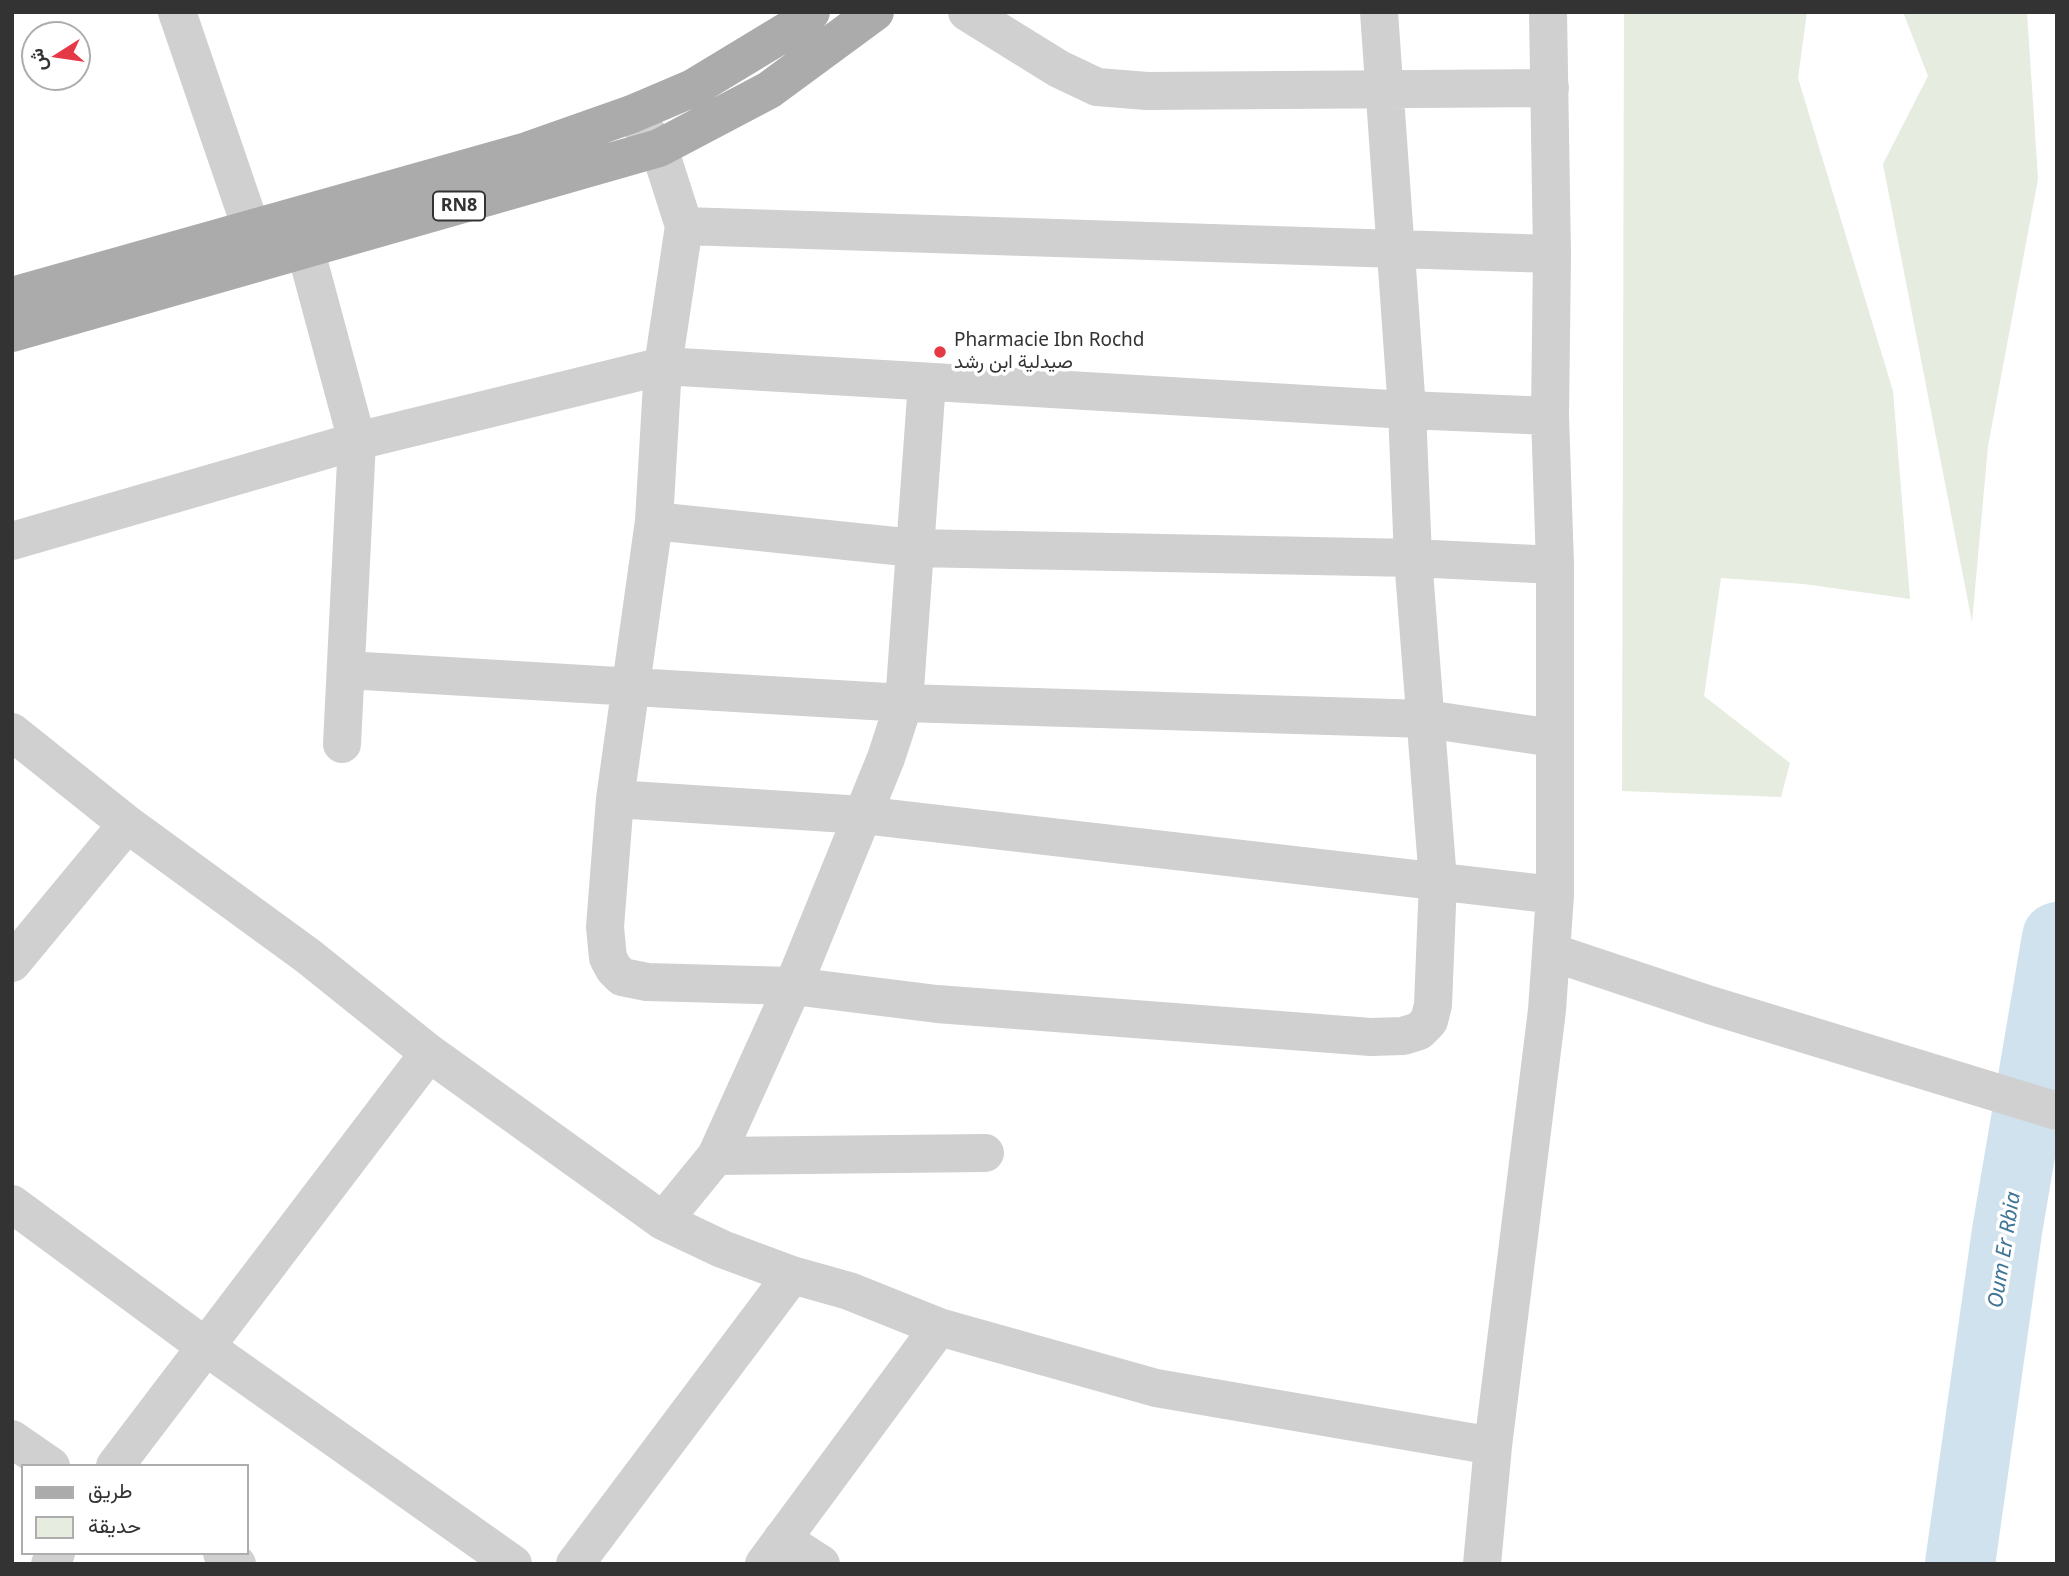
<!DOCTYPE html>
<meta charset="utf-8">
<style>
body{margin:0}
#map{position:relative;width:2069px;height:1576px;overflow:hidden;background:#fff;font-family:"Noto Sans",Vazirmatn,sans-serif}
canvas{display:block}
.frame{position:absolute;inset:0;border:14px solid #333;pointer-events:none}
.legend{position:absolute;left:21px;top:1464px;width:228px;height:91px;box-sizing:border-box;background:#fff;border:2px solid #adadad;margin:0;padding:9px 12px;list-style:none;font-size:21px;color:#333}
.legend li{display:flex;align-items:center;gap:14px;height:35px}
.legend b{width:35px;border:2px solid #adadad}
.north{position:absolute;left:21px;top:21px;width:70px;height:70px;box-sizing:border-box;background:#fff;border:2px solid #adadad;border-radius:50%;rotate:258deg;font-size:19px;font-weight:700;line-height:28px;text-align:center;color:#333}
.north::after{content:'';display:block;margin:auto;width:24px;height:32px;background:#e63946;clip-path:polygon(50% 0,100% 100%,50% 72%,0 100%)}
</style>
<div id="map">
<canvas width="2069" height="1576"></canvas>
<div class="frame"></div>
<ul class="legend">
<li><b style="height:9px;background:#ababab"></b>طريق</li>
<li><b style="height:19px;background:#e6ecdf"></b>حديقة</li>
</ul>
<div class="north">ش</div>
</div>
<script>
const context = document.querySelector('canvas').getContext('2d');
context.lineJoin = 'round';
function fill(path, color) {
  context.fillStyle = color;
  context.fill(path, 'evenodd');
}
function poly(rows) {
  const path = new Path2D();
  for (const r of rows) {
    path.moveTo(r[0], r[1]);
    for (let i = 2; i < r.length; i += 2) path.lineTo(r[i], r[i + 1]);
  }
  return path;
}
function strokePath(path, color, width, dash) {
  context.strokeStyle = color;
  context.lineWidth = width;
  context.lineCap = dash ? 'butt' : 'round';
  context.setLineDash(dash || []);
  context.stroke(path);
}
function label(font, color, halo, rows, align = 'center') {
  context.font = font + ' "Noto Sans",Vazirmatn,sans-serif';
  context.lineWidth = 7;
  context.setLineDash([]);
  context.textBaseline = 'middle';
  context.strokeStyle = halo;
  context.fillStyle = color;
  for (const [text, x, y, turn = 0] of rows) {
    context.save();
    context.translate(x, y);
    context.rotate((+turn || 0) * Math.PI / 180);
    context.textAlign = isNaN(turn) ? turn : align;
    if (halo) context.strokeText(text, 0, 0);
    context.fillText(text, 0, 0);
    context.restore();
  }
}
fill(poly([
 [1624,12,1807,12,1798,78,1893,391,1910,599,1804,584,1721,578,1704,696,1790,763,1781,797,1622,791],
 [1903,12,2027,12,2038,179,1988,446,1972,622,1883,164,1928,76]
]), '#e6ecdf');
strokePath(poly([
 [1960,1564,2007,1231,2057,937]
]), '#cfe2ee', 70);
strokePath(poly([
 [177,12,262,260],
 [967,12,1059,69,1097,87,1147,91,1550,88],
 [632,114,659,148,684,226,663,366,654,521,615,799,605,927,608,958,614,969,622,977,647,982,793,986,937,1004,1371,1037,1403,1036,1419,1031,1429,1021,1433,1005,1438,881,1413,558,1407,410,1379,12],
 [684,226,1552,254],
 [305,248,357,441,342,744],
 [654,521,914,548,1413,558,1555,565],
 [12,541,357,441,663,366,1407,410,1550,416],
 [347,670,904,703,1426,719,1553,738],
 [12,732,127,824,308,956,429,1053,663,1221,722,1249,792,1275,849,1291,939,1327,1156,1388,1493,1446],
 [615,799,862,815,1555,895],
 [1551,952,1710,1005,2057,1111],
 [12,963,127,824],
 [716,1156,985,1153],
 [12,1204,206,1347,513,1564],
 [663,1221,716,1156,793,986,886,758,904,703,927,382],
 [12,1439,51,1466],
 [115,1466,429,1053],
 [782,1539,821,1564],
 [222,1553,237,1564],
 [50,1564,56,1553],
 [575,1564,792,1275],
 [764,1564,939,1327],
 [1482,1564,1493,1446,1547,1010,1555,895,1555,565,1550,416,1552,254,1548,12]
]), '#d0d0d0', 38);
strokePath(poly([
 [12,296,527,151,632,114,693,88,792,28,811,12],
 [12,333,659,148,769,90,875,12]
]), '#ababab', 38);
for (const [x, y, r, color] of [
 [940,352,7,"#e63946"]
]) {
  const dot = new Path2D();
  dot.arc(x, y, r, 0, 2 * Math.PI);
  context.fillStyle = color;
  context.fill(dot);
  strokePath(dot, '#fff', 2.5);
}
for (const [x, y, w] of [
 [459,206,52]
]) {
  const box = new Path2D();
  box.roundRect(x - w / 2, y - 14.5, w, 29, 5);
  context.fillStyle = '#fff';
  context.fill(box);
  strokePath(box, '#333', 2);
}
label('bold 18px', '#333', null, [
 ["RN8",459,206]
]);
label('19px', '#333', '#fff', [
 ["Pharmacie Ibn Rochd",954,341],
 ["صيدلية ابن رشد",954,363]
], 'left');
label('italic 21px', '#3f7597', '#fff', [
 ["Oum Er Rbia",2005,1250,-81]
]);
</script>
